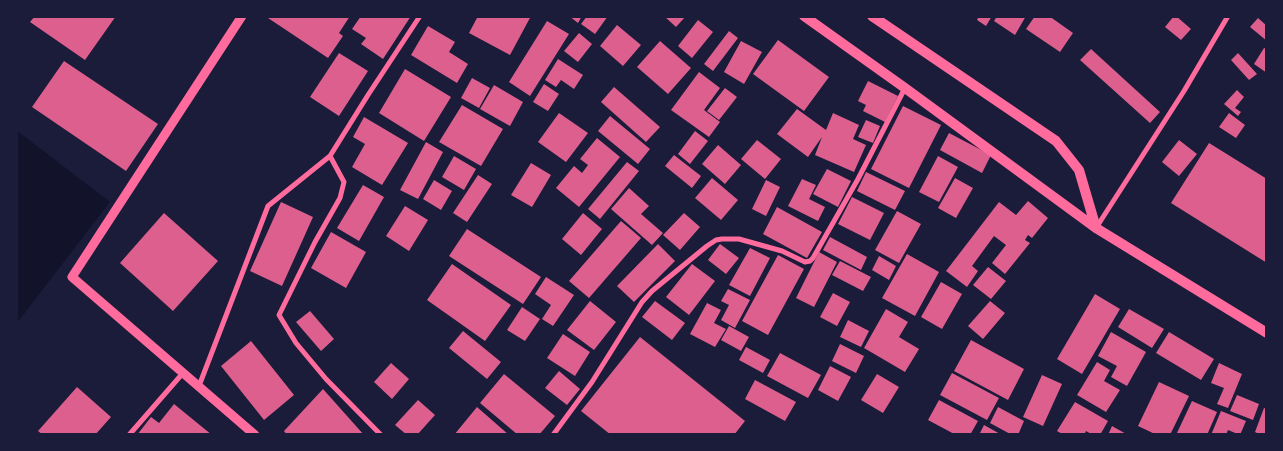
<!DOCTYPE html>
<style>
body{margin:0}
#map{position:relative;width:1283px;height:451px;overflow:hidden;background:#1b1b3a;font-family:"Playfair Display",serif}
canvas{display:block}
.frame{position:absolute;inset:0;border:18px solid #1b1b3a;pointer-events:none}
</style>
<div id="map">
<canvas width="1283" height="451"></canvas>
<div class="frame"></div>
</div>
<script>
const ctx = document.querySelector('canvas').getContext('2d');
ctx.lineJoin = 'round';
function fill(path, color) { ctx.fillStyle = color; ctx.fill(path, 'evenodd'); }
const shape = rows => new Path2D(rows.map(r => 'M' + r).join(''));
function stroke(path, color, width, dash) { ctx.strokeStyle = color; ctx.lineWidth = width; ctx.lineCap = dash ? 'butt' : 'round'; ctx.setLineDash(dash || []); ctx.stroke(path); }
fill(shape([
 [16,130,110,202,16,324]
]), '#12122b');
fill(shape([
 [35,16,116,16,85,60,30,22],
 [265,16,350,16,339,33,343,36,328,58],
 [361,16,411,16,383,59,361,44,366,38,352,29],
 [478,16,531,16,510,55,469,33],
 [569,16,582,16,578,23],
 [587,16,608,16,595,34,581,24],
 [664,16,686,16,676,27],
 [979,16,992,16,986,26,977,20],
 [997,16,1026,16,1015,35,994,21],
 [1035,16,1049,16,1073,33,1060,52,1026,29],
 [1174,16,1176,16,1191,29,1181,40,1165,27],
 [1258,18,1267,26,1267,41,1250,27],
 [698,20,713,32,692,58,678,46],
 [547,21,569,34,530,96,509,82],
 [617,25,641,45,623,66,600,46],
 [428,26,455,42,449,52,468,64,457,83,411,55],
 [729,31,738,38,713,71,704,64],
 [579,33,592,44,578,62,564,51],
 [778,40,829,77,804,111,753,74],
 [660,41,691,68,668,94,637,67],
 [741,41,762,52,744,84,724,72],
 [1264,48,1267,49,1267,73,1254,64],
 [1091,49,1160,112,1150,123,1080,60],
 [339,53,368,71,339,116,310,97],
 [1238,53,1257,74,1249,80,1231,60],
 [558,59,583,75,574,89,561,80,556,87,545,80],
 [64,61,158,124,126,171,32,107],
 [405,69,451,97,424,141,379,113],
 [699,72,720,88,704,110,720,122,709,137,671,110],
 [472,78,490,88,479,108,461,98],
 [868,81,898,96,885,122,863,111,866,105,858,101],
 [544,84,559,94,548,111,533,102],
 [494,85,523,102,510,126,480,109],
 [614,87,660,127,646,142,601,102],
 [725,88,737,97,719,120,707,111],
 [1237,90,1244,97,1235,108,1241,112,1238,116,1224,104],
 [462,105,503,129,481,166,439,142],
 [903,106,941,125,909,188,871,169],
 [797,109,826,130,833,113,859,125,853,139,866,145,854,172,815,155,822,137,808,157,777,134],
 [559,113,588,133,566,162,538,142],
 [1229,113,1245,125,1236,138,1219,127],
 [610,116,650,149,638,164,598,131],
 [364,117,408,143,382,185,352,167,365,144,353,137],
 [866,120,880,126,873,143,858,137],
 [695,131,708,141,690,164,678,154],
 [949,133,991,155,982,173,940,150],
 [597,138,620,157,579,207,556,188,574,166,582,173,588,165,580,159],
 [757,140,781,159,765,179,741,159],
 [1179,140,1197,154,1179,176,1162,162],
 [426,142,443,152,418,199,400,190],
 [1209,143,1267,179,1267,263,1171,203],
 [718,145,741,165,725,184,702,164],
 [674,155,701,176,692,188,665,166],
 [454,156,476,169,464,190,442,177],
 [938,156,958,167,939,202,919,192],
 [627,162,639,171,600,219,588,209],
 [531,163,551,175,532,207,511,195],
 [827,169,851,181,838,207,813,194],
 [866,172,905,191,895,210,857,191],
 [478,175,492,184,467,222,453,213],
 [712,178,738,200,721,220,695,198],
 [955,178,973,188,956,218,938,208],
 [802,179,816,185,809,199,825,207,818,221,788,206],
 [434,180,452,191,441,210,423,199],
 [766,180,780,187,766,216,752,209],
 [363,185,384,197,359,241,337,228],
 [629,188,649,206,641,214,663,233,652,245,611,209],
 [852,197,884,213,870,240,838,224],
 [1028,201,1048,218,1032,238,1028,235,1025,240,1030,243,1005,274,992,263,1006,245,994,236,972,266,978,271,967,287,946,271,999,202,1016,215],
 [281,202,313,217,282,286,250,271],
 [405,206,428,220,409,251,386,236],
 [777,207,822,232,807,258,763,234],
 [897,211,921,224,899,263,875,250],
 [164,213,218,261,173,311,120,263],
 [583,213,602,229,581,255,562,239],
 [684,213,700,227,680,250,663,235],
 [621,221,641,238,589,298,569,281],
 [467,229,541,277,523,304,449,256],
 [331,232,366,252,346,288,311,268],
 [830,237,867,257,861,270,823,250],
 [658,244,675,261,634,302,617,286],
 [720,244,739,258,726,274,708,260],
 [750,248,770,258,750,296,729,285],
 [819,252,837,262,814,307,796,298],
 [907,254,939,272,915,316,882,298],
 [778,255,804,269,768,335,742,321],
 [879,256,896,266,889,280,872,270],
 [840,261,871,277,863,291,832,275],
 [452,264,511,305,485,341,427,300],
 [692,264,715,281,689,315,666,297],
 [988,267,1006,281,991,299,973,285],
 [546,277,574,295,553,326,542,319,551,305,535,294],
 [941,282,962,294,942,329,921,317],
 [728,289,750,300,735,328,721,320,729,305,721,301],
 [833,293,850,302,837,326,820,317],
 [1095,294,1120,309,1082,374,1057,359],
 [590,301,616,322,594,350,567,330],
 [655,301,685,323,672,340,642,317],
 [990,301,1005,313,983,339,968,326],
 [707,303,721,310,714,323,726,329,715,347,690,334],
 [522,307,540,319,525,341,507,330],
 [886,309,908,322,899,337,919,349,905,372,864,348],
 [1129,309,1164,329,1152,348,1118,327],
 [310,311,334,339,321,351,296,322],
 [848,320,869,331,861,347,840,337],
 [729,326,749,337,741,351,721,340],
 [463,331,501,362,487,379,449,348],
 [1111,332,1146,352,1127,386,1111,377,1117,366,1098,356],
 [1169,332,1214,359,1201,380,1156,353],
 [563,334,590,352,575,376,547,358],
 [640,337,745,421,734,435,611,435,581,411],
 [971,340,1024,369,1008,400,954,371],
 [251,341,294,395,264,420,221,366],
 [840,344,864,356,856,373,832,361],
 [746,347,770,360,763,373,739,360],
 [780,353,821,375,808,398,767,376],
 [1097,362,1110,370,1104,381,1120,390,1106,412,1077,395],
 [391,363,409,379,392,399,374,382],
 [1219,363,1242,374,1228,408,1217,404,1224,388,1211,383],
 [830,366,851,377,838,401,818,390],
 [559,371,580,389,567,405,545,388],
 [952,373,999,398,987,420,940,395],
 [504,374,555,416,539,435,518,435,480,403],
 [877,374,899,387,883,413,861,400],
 [1042,375,1062,384,1043,426,1023,417],
 [755,380,796,402,785,421,745,399],
 [1159,382,1189,396,1170,435,1157,435,1138,426],
 [77,387,111,417,95,435,43,435,38,431],
 [323,389,364,435,287,435,284,431],
 [1237,395,1259,404,1253,420,1230,411],
 [418,400,435,415,417,435,407,435,395,425],
 [939,400,978,421,970,435,956,435,928,420],
 [1192,401,1217,412,1207,435,1176,435],
 [1075,402,1108,421,1100,435,1093,435,1086,431,1084,435,1064,435,1057,431],
 [174,404,212,435,137,435,151,417,159,423],
 [477,407,509,435,454,435],
 [998,407,1024,421,1018,435,1012,435,990,423],
 [1264,408,1267,409,1267,435,1261,435,1255,432],
 [1221,411,1246,421,1240,435,1228,430,1226,435,1211,435],
 [984,425,1002,435,979,435],
 [1112,426,1128,435,1108,435]
]), '#dd5f8e');
stroke(shape([
 [330,156,344,182,340,198,315,242,279,315,296,343,326,379,381,435],
 [1096,228,1184,91,1228,16],
 [199,386,268,206,330,156,368,95,420,16],
 [129,435,183,373],
 [553,435,592,382,642,302,652,291,707,246,716,240,722,239,739,239,782,251,805,262,810,261,813,258,858,179,905,88]
]), '#ff6b9d', 5);
stroke(shape([
 [242,16,72,277,255,435]
]), '#ff6b9d', 9);
stroke(shape([
 [804,16,905,88,1096,228,1267,333],
 [872,16,1056,141,1079,170,1096,228]
]), '#ff6b9d', 10);
</script>
